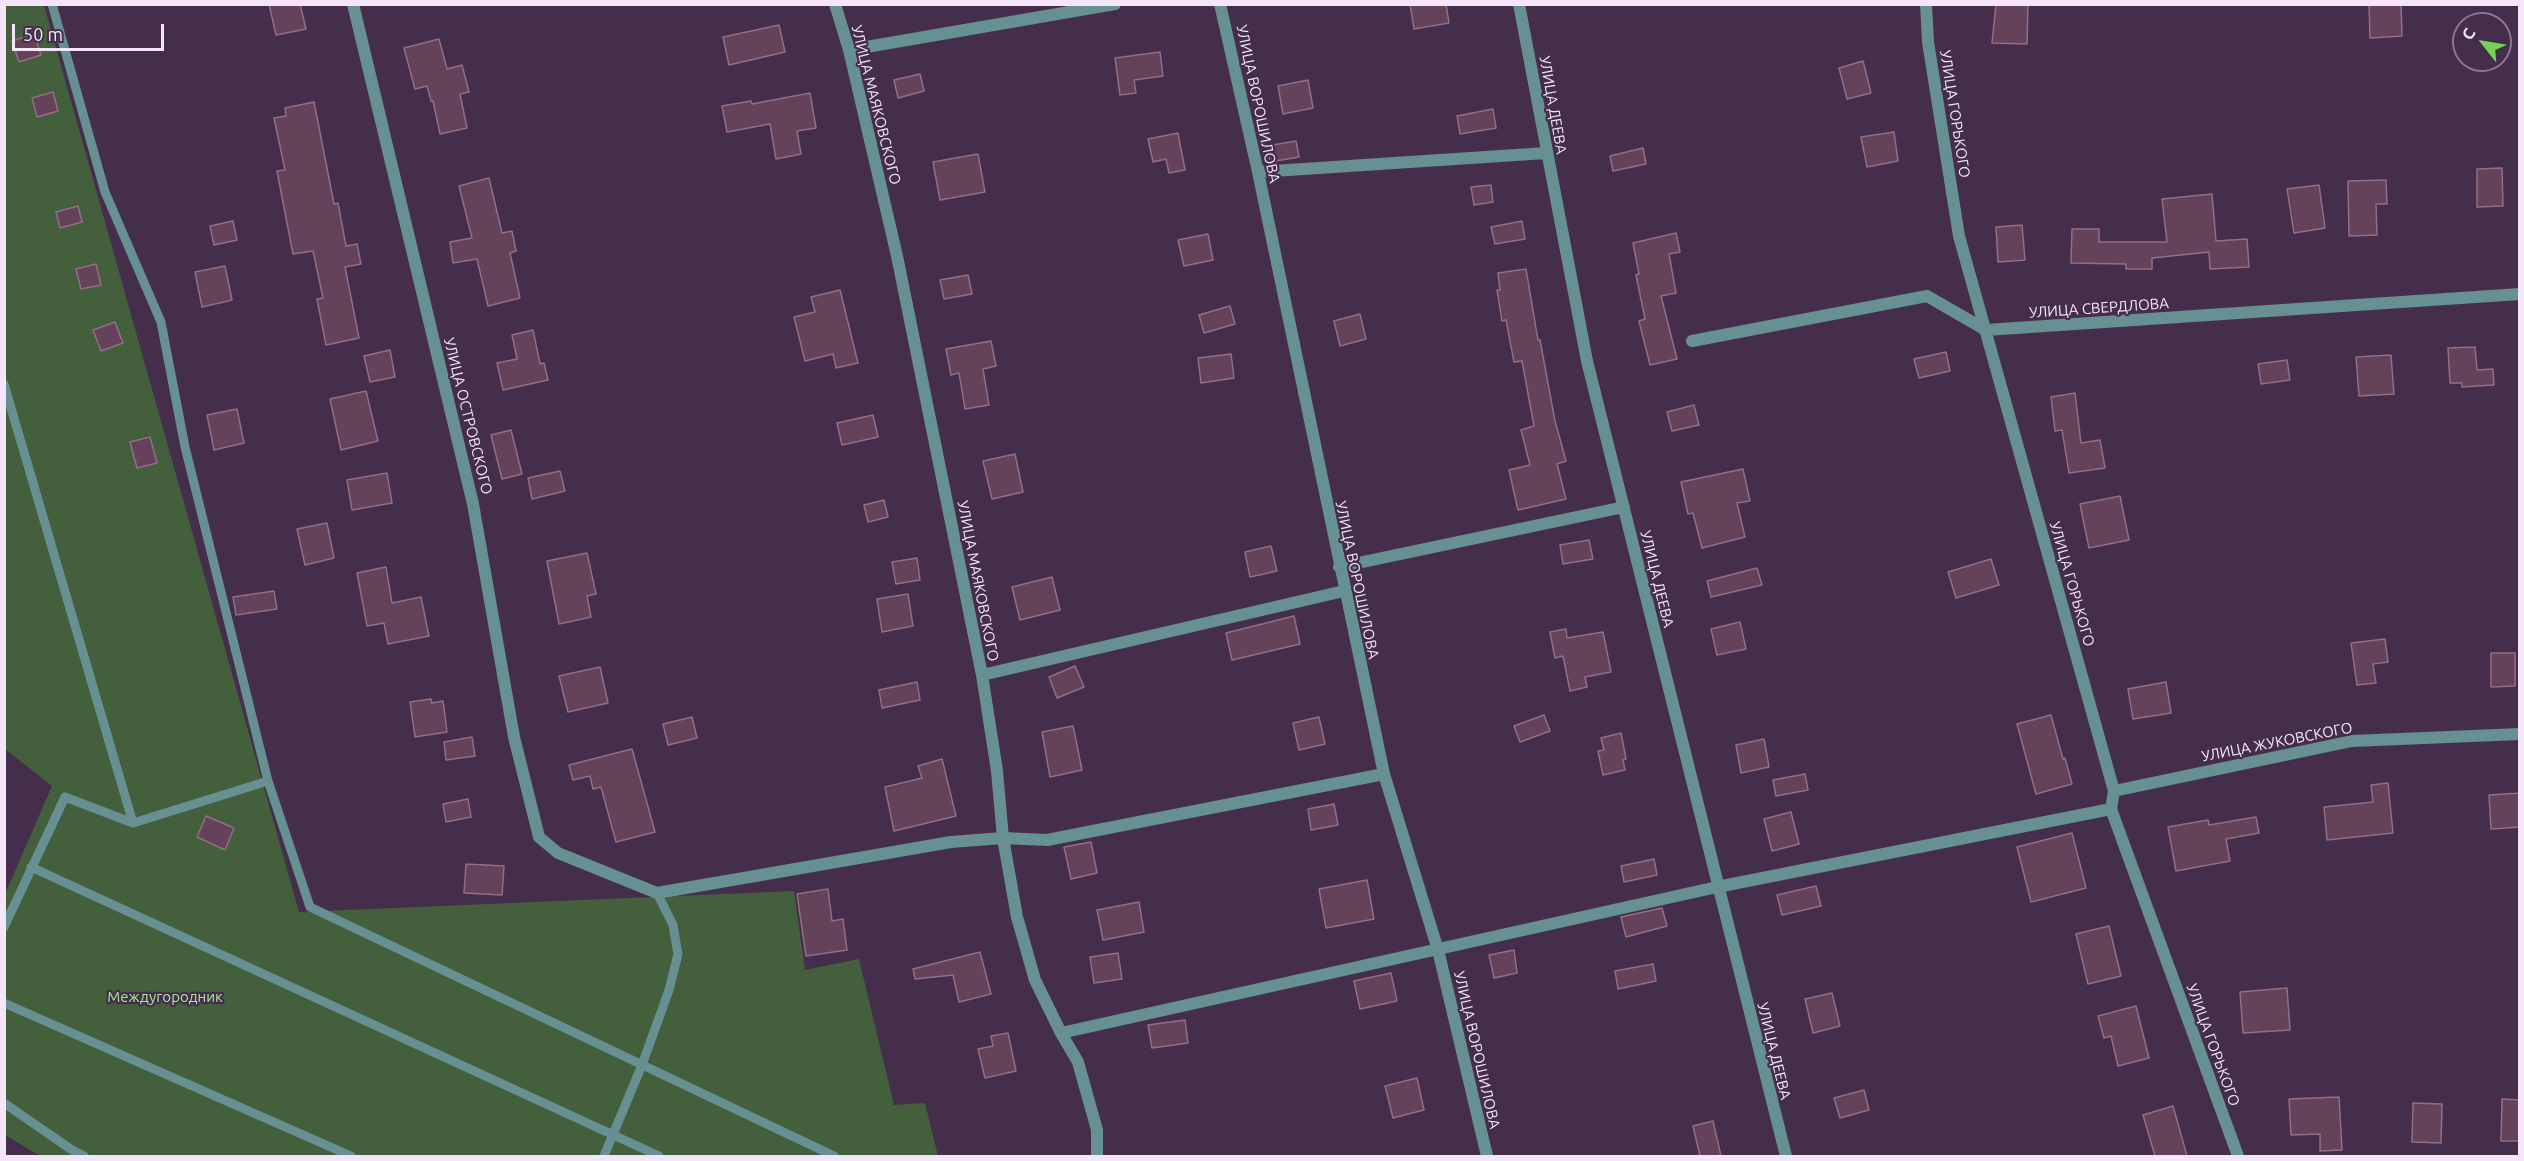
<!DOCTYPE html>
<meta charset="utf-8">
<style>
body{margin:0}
#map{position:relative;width:2524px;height:1161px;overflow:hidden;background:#452e4c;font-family:Ubuntu,sans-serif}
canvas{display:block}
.frame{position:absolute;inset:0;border:6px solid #f4e5f8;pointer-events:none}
.north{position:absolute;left:2452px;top:12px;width:60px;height:60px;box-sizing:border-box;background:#452e4c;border:2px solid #8b7791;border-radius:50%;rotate:301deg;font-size:16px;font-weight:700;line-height:24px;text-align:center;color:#f4e5f8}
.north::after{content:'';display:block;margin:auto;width:21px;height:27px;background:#78d258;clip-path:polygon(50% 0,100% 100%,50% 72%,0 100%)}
.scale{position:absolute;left:12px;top:24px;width:152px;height:27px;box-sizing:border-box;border:3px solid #f4e5f8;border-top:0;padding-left:8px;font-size:18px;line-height:21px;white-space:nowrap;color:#f4e5f8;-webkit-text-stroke:4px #452e4c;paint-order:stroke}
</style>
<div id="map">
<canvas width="2524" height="1161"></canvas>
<div class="frame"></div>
<div class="north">С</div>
<div class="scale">50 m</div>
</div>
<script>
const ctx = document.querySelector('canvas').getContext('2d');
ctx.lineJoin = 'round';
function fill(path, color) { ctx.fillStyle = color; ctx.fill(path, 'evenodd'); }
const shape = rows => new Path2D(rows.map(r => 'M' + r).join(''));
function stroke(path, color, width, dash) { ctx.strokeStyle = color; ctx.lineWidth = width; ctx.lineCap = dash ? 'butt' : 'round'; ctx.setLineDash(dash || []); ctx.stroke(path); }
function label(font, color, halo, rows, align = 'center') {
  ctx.font = font + ' Ubuntu,sans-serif'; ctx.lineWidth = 4.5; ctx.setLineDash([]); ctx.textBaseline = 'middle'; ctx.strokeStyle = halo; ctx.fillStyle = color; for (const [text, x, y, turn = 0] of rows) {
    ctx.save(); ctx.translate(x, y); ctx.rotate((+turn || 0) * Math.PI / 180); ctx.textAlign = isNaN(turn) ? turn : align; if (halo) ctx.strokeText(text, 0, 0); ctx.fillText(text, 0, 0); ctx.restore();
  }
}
fill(shape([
 [4,5,44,5,299,912,794,891,805,970,859,959,894,1105,925,1103,938,1156,40,1156,5,1135,5,894,52,786,5,749]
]), '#435f3b');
const building = shape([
 [269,4,300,4,306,29,276,35,269,4],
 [1410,4,1446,4,1449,23,1414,29,1410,4],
 [1996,4,2028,4,2027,44,1992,43,1996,4],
 [2369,4,2401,4,2402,36,2370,38,2369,4],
 [779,25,785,52,729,65,723,37,779,25],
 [34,34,41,55,19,62,12,41,34,34],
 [439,39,447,69,462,65,469,92,460,94,467,128,440,134,433,101,431,101,427,86,415,89,404,48,439,39],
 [1160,52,1163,76,1134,80,1136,93,1120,95,1115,58,1160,52],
 [1863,61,1871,93,1847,99,1839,68,1863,61],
 [920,74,924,91,898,98,894,80,920,74],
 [1308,80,1313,108,1283,114,1278,86,1308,80],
 [53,92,58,111,37,117,32,98,53,92],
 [810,93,816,128,797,131,801,154,776,159,770,124,727,132,722,106,751,101,752,104,810,93],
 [314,102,334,204,338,203,346,246,357,244,361,264,345,267,359,338,326,345,317,299,323,298,313,251,293,254,277,171,285,170,274,118,286,116,285,108,314,102],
 [1493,109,1496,128,1460,134,1457,116,1493,109],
 [1894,132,1898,161,1867,167,1861,137,1894,132],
 [1178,133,1185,170,1169,173,1166,159,1153,162,1148,139,1178,133],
 [1296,141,1299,157,1270,162,1267,146,1296,141],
 [1643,148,1646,164,1613,171,1610,156,1643,148],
 [978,154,985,192,940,200,933,162,978,154],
 [2502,168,2503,206,2477,207,2477,169,2502,168],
 [489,178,502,233,512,231,516,251,510,253,520,298,488,306,477,259,453,263,450,242,472,238,459,186,489,178],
 [2386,180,2387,204,2376,204,2377,235,2349,236,2348,181,2386,180],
 [1491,185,1493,202,1474,205,1471,187,1491,185],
 [2319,185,2325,228,2294,233,2287,189,2319,185],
 [2212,194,2216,241,2247,239,2249,267,2210,269,2209,252,2152,258,2152,269,2126,269,2126,264,2071,263,2072,229,2099,229,2099,242,2167,242,2162,199,2212,194],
 [78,206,82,222,60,228,56,212,78,206],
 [233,221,237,240,214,245,210,226,233,221],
 [1522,221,1525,239,1495,244,1491,227,1522,221],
 [2022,225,2025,260,1998,262,1996,227,2022,225],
 [1676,233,1680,252,1669,254,1676,293,1661,296,1677,359,1650,365,1639,321,1645,319,1636,275,1639,274,1633,243,1676,233],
 [1208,234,1213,260,1184,266,1178,240,1208,234],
 [96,264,101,285,81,289,76,269,96,264],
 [225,266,232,300,202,307,195,272,225,266],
 [1526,269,1538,340,1540,340,1555,421,1566,461,1557,464,1566,499,1518,510,1509,470,1530,465,1521,430,1534,426,1522,361,1514,362,1506,320,1502,321,1497,290,1500,290,1498,273,1526,269],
 [968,275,972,294,944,299,940,280,968,275],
 [840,290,858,363,836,368,833,354,805,361,794,317,815,312,811,297,840,290],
 [1230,306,1235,324,1204,333,1199,315,1230,306],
 [1360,314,1366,339,1340,346,1334,321,1360,314],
 [115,322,123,343,101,351,93,330,115,322],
 [533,330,540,364,544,363,548,380,503,390,497,363,517,359,512,335,533,330],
 [991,341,996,366,983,369,989,405,965,409,959,373,951,375,946,349,991,341],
 [2475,347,2477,370,2493,369,2494,385,2462,387,2462,383,2450,383,2448,348,2475,347],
 [390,350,395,377,370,382,364,356,390,350],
 [1946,352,1950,371,1919,378,1914,359,1946,352],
 [1231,354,1234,378,1201,383,1198,358,1231,354],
 [2391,355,2394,394,2359,396,2356,357,2391,355],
 [2287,360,2290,380,2261,384,2258,364,2287,360],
 [366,391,378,441,341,450,330,399,366,391],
 [2075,393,2081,443,2100,440,2105,468,2069,473,2062,430,2055,431,2051,397,2075,393],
 [1694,405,1699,425,1672,431,1667,412,1694,405],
 [237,409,244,443,214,450,207,415,237,409],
 [873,415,878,437,842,445,837,423,873,415],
 [511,430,522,474,502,479,491,435,511,430],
 [150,437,157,463,137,468,130,442,150,437],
 [1015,454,1023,492,992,499,983,461,1015,454],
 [1743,469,1750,501,1737,503,1745,537,1702,548,1693,513,1688,514,1681,482,1743,469],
 [560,471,565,491,532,499,528,478,560,471],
 [387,473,392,503,352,510,347,480,387,473],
 [2120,496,2129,540,2089,548,2080,504,2120,496],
 [884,500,888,517,868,522,864,505,884,500],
 [327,523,334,558,305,565,297,529,327,523],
 [1589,540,1593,559,1563,564,1560,545,1589,540],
 [1271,546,1277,571,1250,577,1245,552,1271,546],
 [587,553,596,594,587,596,591,617,559,624,547,561,587,553],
 [917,558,920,580,896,584,892,562,917,558],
 [1991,559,1999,585,1956,598,1948,572,1991,559],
 [386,567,392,603,421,597,429,636,388,644,384,623,367,626,357,573,386,567],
 [1757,568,1762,585,1711,597,1707,581,1757,568],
 [1052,577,1060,610,1020,620,1012,587,1052,577],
 [274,591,277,609,236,615,233,597,274,591],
 [908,594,913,626,882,632,877,599,908,594],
 [1294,616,1300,644,1232,660,1226,633,1294,616],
 [1740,622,1746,649,1717,655,1711,629,1740,622],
 [1566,629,1567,638,1603,632,1611,672,1585,677,1587,687,1570,691,1563,656,1555,658,1550,632,1566,629],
 [2385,639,2388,662,2373,664,2376,683,2357,685,2351,643,2385,639],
 [2491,653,2515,653,2515,686,2491,687,2491,653],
 [1075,666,1084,687,1057,698,1049,677,1075,666],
 [600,667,608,703,568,712,559,676,600,667],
 [917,682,920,700,882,708,879,690,917,682],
 [2166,682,2171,713,2133,719,2128,689,2166,682],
 [431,699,432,703,443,701,447,732,415,737,410,702,431,699],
 [1544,715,1550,731,1520,742,1514,726,1544,715],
 [2051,715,2063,759,2065,758,2072,784,2036,794,2017,724,2051,715],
 [692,717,697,738,668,745,663,724,692,717],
 [1319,717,1325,744,1299,750,1293,723,1319,717],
 [1073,726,1082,770,1050,777,1042,732,1073,726],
 [1621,733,1626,759,1623,760,1625,770,1603,775,1598,751,1604,750,1601,738,1621,733],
 [472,737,475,756,446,760,444,742,472,737],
 [1764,739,1769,767,1741,773,1736,745,1764,739],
 [632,749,655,832,616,842,601,787,593,789,590,776,573,780,569,765,632,749],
 [942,759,956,816,894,831,885,787,922,778,918,766,942,759],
 [1805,774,1808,790,1776,796,1773,780,1805,774],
 [2388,783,2393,833,2327,840,2324,807,2373,802,2371,785,2388,783],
 [2520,793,2520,827,2491,829,2489,795,2520,793],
 [468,799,471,817,446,822,443,804,468,799],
 [1334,804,1338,825,1311,830,1308,809,1334,804],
 [1791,812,1799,844,1772,851,1764,819,1791,812],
 [206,816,234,828,225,850,197,837,206,816],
 [2256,817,2259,833,2226,839,2230,861,2176,871,2168,827,2208,820,2209,825,2256,817],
 [2072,833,2086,888,2031,902,2017,847,2072,833],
 [1091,842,1097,873,1071,879,1064,847,1091,842],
 [1654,859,1657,875,1624,882,1621,866,1654,859],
 [466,864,504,866,502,895,464,893,466,864],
 [1367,880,1374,919,1326,928,1319,889,1367,880],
 [1816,886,1821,906,1782,915,1777,895,1816,886],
 [828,889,832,921,843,919,847,950,806,956,797,894,828,889],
 [1139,902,1144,932,1103,940,1097,910,1139,902],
 [1662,908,1667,926,1626,937,1621,917,1662,908],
 [2109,926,2121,976,2088,984,2076,934,2109,926],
 [1514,950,1517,973,1494,978,1489,955,1514,950],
 [980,952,991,994,959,1002,953,975,915,979,913,969,980,952],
 [1118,953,1122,979,1094,983,1090,957,1118,953],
 [1653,964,1656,981,1618,989,1615,971,1653,964],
 [1391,973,1397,1001,1360,1009,1354,981,1391,973],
 [2287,988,2290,1030,2243,1033,2240,992,2287,988],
 [1832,993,1840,1026,1813,1033,1805,999,1832,993],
 [2136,1006,2149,1058,2118,1066,2111,1036,2104,1038,2098,1016,2136,1006],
 [1185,1020,1188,1043,1152,1048,1148,1025,1185,1020],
 [1008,1033,1016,1071,985,1078,978,1049,993,1046,991,1036,1008,1033],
 [1417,1078,1424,1110,1393,1118,1385,1086,1417,1078],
 [1864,1090,1869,1110,1840,1118,1834,1098,1864,1090],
 [2339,1097,2342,1150,2320,1151,2320,1134,2291,1135,2289,1099,2339,1097],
 [2502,1099,2520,1100,2520,1141,2501,1141,2502,1099],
 [2413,1103,2442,1104,2441,1143,2412,1142,2413,1103],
 [2173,1106,2187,1156,2155,1156,2143,1115,2173,1106],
 [1713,1121,1721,1156,1700,1156,1693,1126,1713,1121]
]);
fill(building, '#64425a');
stroke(building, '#936e87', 1.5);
stroke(shape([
 [52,4,105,192,161,322,185,447,268,781,310,907,834,1156],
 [4,384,133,823],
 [31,867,659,1156],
 [4,927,65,797,133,823,268,781],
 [4,1003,351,1156],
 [4,1103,72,1150,84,1156],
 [604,1156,642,1065,669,990,678,954,673,925,657,893]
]), '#669091', 9);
stroke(shape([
 [353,4,473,504,514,737,539,837,558,853,657,893,951,842,1003,838,1047,840,1384,774],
 [835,4,849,50,897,256,982,675,997,771,1003,838,1017,917,1035,980,1061,1033,1078,1062,1097,1130,1097,1156],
 [1220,4,1258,172,1384,774,1438,950,1487,1156],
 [1519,4,1587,361,1786,1156],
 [1926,4,1928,42,1959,236,2114,791,2111,809,2238,1156],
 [849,50,1115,4],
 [1258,172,1546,153],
 [1692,341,1927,296,1986,330,2520,294],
 [1339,567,1624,507],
 [982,675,1344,591],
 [2114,791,2352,741,2520,734],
 [1061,1033,1717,887,2111,809]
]), '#669091', 12);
label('15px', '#f4e5f8', '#452e4c', [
 ["УЛИЦА ВОРОШИЛОВА",1258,104,78],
 ["УЛИЦА МАЯКОВСКОГО",876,105,76],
 ["УЛИЦА ДЕЕВА",1553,105,80],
 ["УЛИЦА ГОРЬКОГО",1955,114,81],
 ["УЛИЦА СВЕРДЛОВА",2099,308,-4],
 ["УЛИЦА ОСТРОВСКОГО",468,416,76],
 ["УЛИЦА ДЕЕВА",1657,579,76],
 ["УЛИЦА ВОРОШИЛОВА",1357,580,78],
 ["УЛИЦА МАЯКОВСКОГО",978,581,79],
 ["УЛИЦА ГОРЬКОГО",2072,584,74],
 ["УЛИЦА ЖУКОВСКОГО",2277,742,-11],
 ["УЛИЦА ГОРЬКОГО",2213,1045,70],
 ["УЛИЦА ВОРОШИЛОВА",1477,1050,77],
 ["УЛИЦА ДЕЕВА",1774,1051,76]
]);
label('15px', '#a7e893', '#452e4c', [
 ["Междугородник",165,997]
]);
</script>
